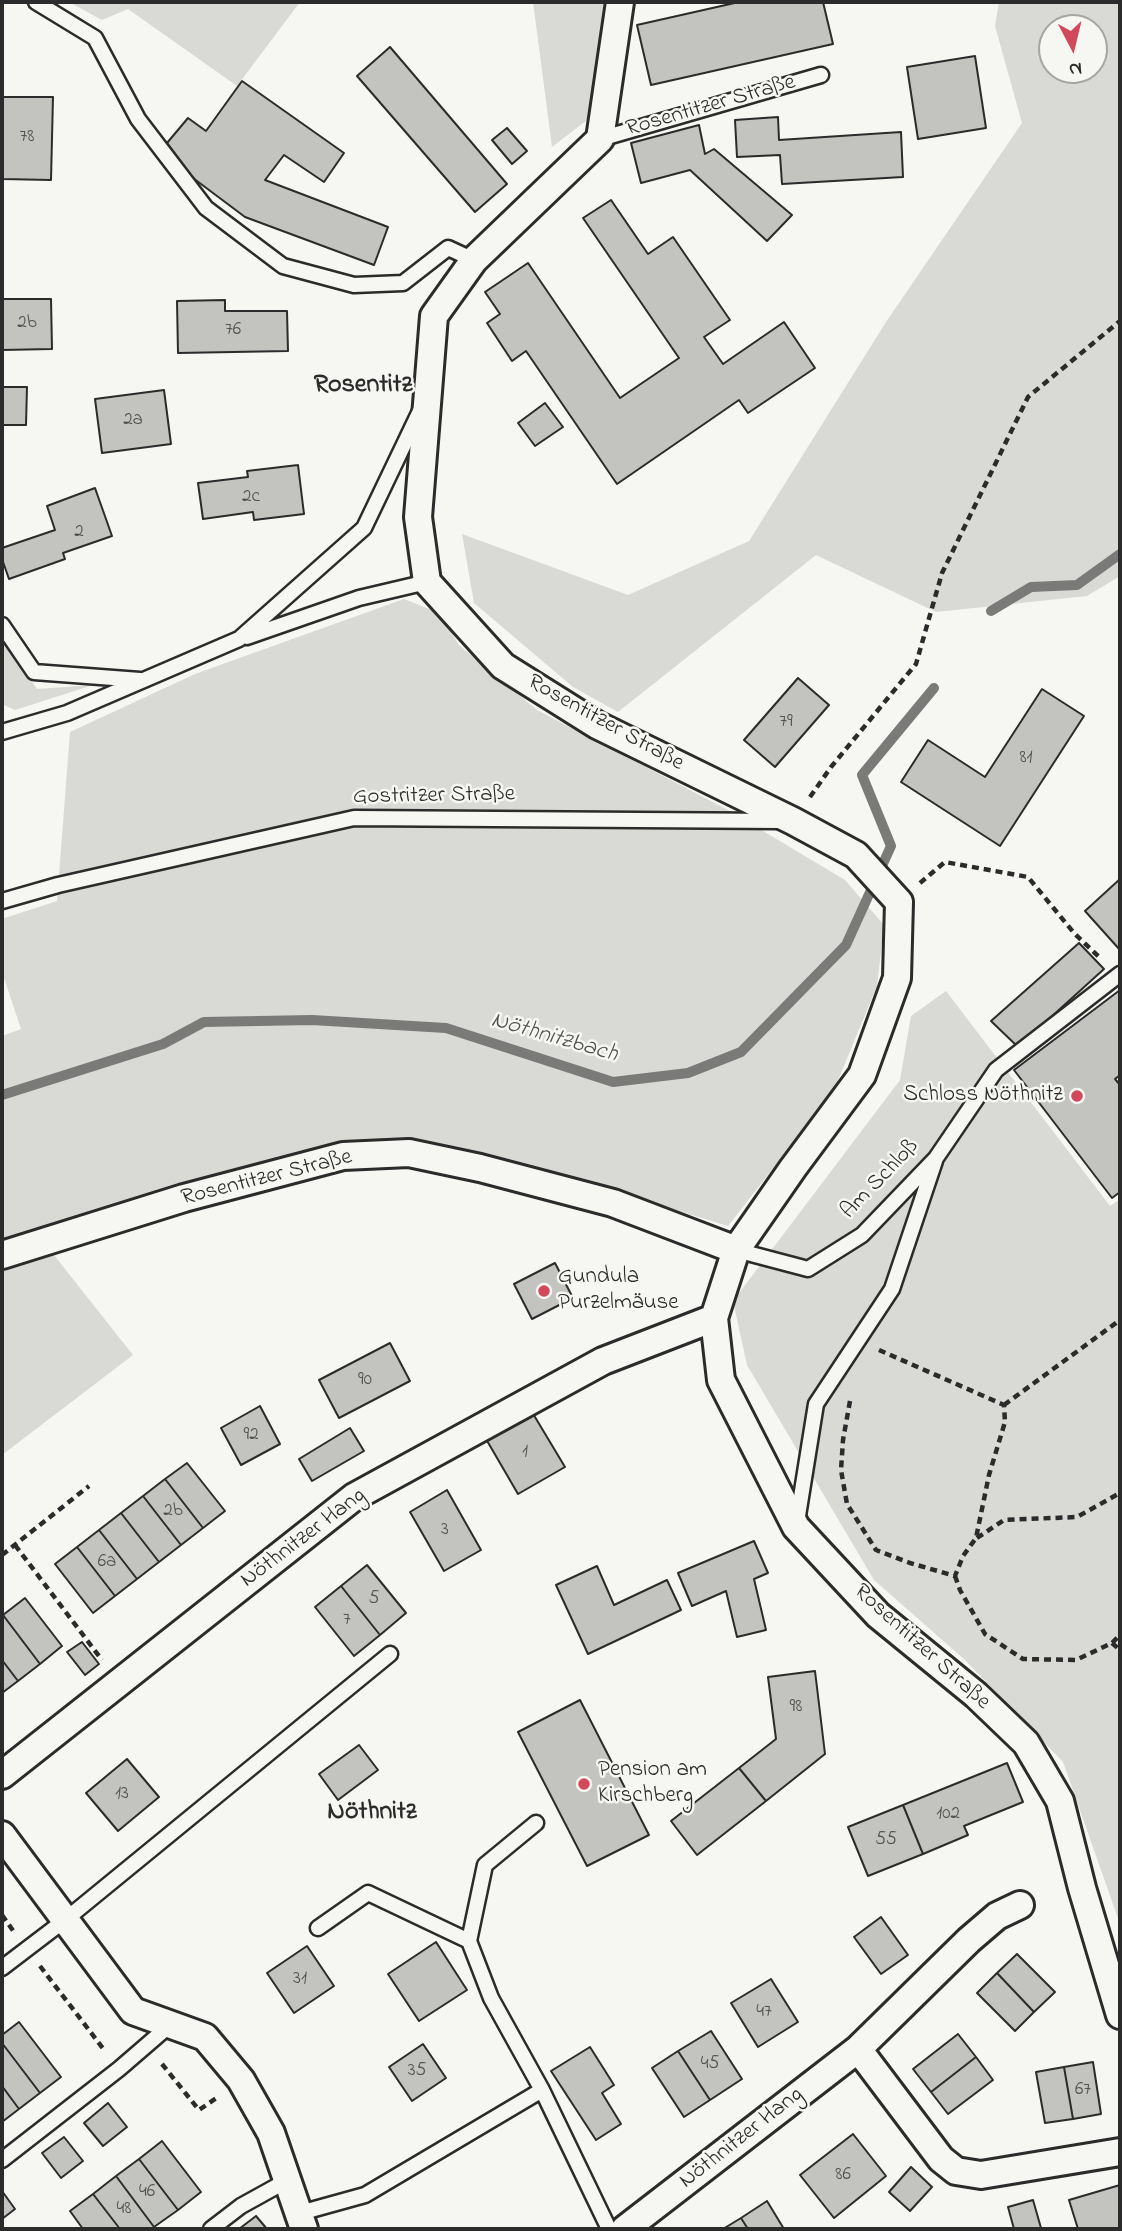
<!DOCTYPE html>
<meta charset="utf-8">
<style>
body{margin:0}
#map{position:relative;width:1122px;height:2231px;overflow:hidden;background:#f6f6f2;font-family:"Indie Flower",sans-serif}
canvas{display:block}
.frame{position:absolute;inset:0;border:4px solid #2b2b2b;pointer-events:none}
.north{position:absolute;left:1038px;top:14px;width:70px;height:70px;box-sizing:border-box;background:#f6f6f2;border:2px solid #a5a5a2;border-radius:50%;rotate:173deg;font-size:19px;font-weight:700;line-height:28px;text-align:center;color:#2b2b2b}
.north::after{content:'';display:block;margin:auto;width:24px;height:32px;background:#d1495b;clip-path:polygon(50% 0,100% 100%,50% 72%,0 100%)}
</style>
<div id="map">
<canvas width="1122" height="2231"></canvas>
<div class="frame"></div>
<div class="north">N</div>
</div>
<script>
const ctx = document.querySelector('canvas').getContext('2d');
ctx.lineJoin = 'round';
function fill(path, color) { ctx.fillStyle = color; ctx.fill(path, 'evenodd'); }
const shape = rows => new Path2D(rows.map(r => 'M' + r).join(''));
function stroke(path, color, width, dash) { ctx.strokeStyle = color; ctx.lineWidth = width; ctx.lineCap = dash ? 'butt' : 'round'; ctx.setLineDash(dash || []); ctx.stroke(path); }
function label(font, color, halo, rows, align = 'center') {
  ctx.font = font + ' "Indie Flower",sans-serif'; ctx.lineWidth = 5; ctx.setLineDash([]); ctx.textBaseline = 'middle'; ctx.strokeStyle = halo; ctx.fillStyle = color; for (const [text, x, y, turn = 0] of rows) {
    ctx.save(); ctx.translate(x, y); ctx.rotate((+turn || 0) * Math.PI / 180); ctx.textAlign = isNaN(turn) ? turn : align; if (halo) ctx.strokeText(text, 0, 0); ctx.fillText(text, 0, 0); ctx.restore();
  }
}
fill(shape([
 [69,2,300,2,237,86,128,9,102,20],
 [533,2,605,2,591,117,552,147],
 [999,2,1120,2,1120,576,1087,596,936,612,816,555,618,712,573,687,474,603,462,534,628,595,749,541,886,322,1022,123,995,26],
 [1094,28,1094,70,1052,70,1052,28],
 [404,599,439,613,459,645,537,710,728,810,845,880,884,925,877,986,834,1090,728,1226,574,1179,405,1141,2,1245,2,1036,21,1029,2,972,2,919,57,901,70,732,195,674],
 [2,638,37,689,93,685,15,710,2,704],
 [946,991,1110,1206,1120,1199,1120,1924,1063,1762,965,1660,874,1580,747,1365,733,1301,900,1080,911,1016],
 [50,1250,133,1355,2,1455,2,1268]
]), '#d9d9d5');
stroke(shape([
 [991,611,1031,587,1077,585,1120,554],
 [2,1095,163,1044,204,1022,312,1020,446,1028,613,1082,688,1073,741,1052,846,945,891,846,862,775,934,688]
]), '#7a7a78', 10);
const building = shape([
 [739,2,823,2,833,44,651,85,637,25,739,2],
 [390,47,507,184,475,212,357,76,390,47],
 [975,56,986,128,918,139,907,67,975,56],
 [242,81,344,153,324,182,284,155,265,180,388,227,374,265,245,217,181,169,183,165,167,143,188,118,206,131,242,81],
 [2,97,53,97,51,180,2,179,2,97],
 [778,117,779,140,901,132,903,177,782,184,780,155,737,157,735,120,778,117],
 [699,125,705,154,714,149,792,215,767,241,690,170,641,183,631,143,699,125],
 [507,128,527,151,512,164,492,140,507,128],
 [611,200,648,254,673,237,730,320,704,337,723,364,784,322,815,368,748,413,739,400,617,484,526,351,512,361,487,323,500,314,485,292,528,263,620,398,679,358,583,218,611,200],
 [2,299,51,299,52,349,2,350,2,299],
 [225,300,225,311,287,311,288,351,178,353,177,301,225,300],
 [2,387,27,387,26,425,2,425,2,387],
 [164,390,171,444,102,453,95,399,164,390],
 [545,403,563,427,535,446,518,423,545,403],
 [298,465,304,514,254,520,253,512,203,519,198,483,248,477,247,471,298,465],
 [95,488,112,536,63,553,65,559,9,579,2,559,2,548,55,530,47,506,95,488],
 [798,678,829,705,775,767,744,740,798,678],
 [1042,689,1084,716,1000,846,901,782,928,740,985,777,1042,689],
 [1120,879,1120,950,1085,911,1120,879],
 [1079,943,1104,969,1018,1047,991,1021,1079,943],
 [1120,990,1120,1075,1115,1079,1120,1085,1120,1192,1112,1198,1014,1070,1120,990],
 [555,1263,573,1298,532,1319,514,1284,555,1263],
 [390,1343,410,1381,339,1418,319,1380,390,1343],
 [260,1406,280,1444,241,1465,221,1428,260,1406],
 [532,1412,565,1467,518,1494,486,1439,532,1412],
 [350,1428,364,1451,312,1481,299,1459,350,1428],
 [187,1463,225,1511,203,1528,165,1479,187,1463],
 [165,1479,203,1528,181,1545,143,1496,165,1479],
 [447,1490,481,1550,444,1571,410,1512,447,1490],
 [143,1496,181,1545,159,1562,121,1513,143,1496],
 [121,1513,159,1562,137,1579,99,1530,121,1513],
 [99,1530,137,1579,115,1596,77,1547,99,1530],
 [754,1541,768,1573,754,1579,766,1630,737,1637,726,1591,692,1606,678,1573,754,1541],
 [77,1547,115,1596,93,1613,55,1564,77,1547],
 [367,1565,406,1613,380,1635,341,1586,367,1565],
 [597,1566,614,1605,667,1580,681,1610,588,1654,556,1585,597,1566],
 [341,1586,380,1635,354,1656,315,1607,341,1586],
 [25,1598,62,1646,40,1664,3,1615,25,1598],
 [3,1615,40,1664,18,1681,2,1660,3,1615],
 [82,1642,99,1664,85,1675,67,1652,82,1642],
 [2,1660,18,1681,2,1693,2,1660],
 [815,1671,825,1754,766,1801,739,1768,776,1739,768,1677,815,1671],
 [580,1700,649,1835,587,1866,518,1732,580,1700],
 [359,1745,378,1770,338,1800,319,1774,359,1745],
 [127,1759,159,1797,118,1831,86,1793,127,1759],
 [1007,1763,1023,1802,964,1826,968,1835,923,1854,903,1805,1007,1763],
 [739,1768,766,1801,697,1855,671,1821,739,1768],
 [903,1805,923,1854,868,1876,848,1827,903,1805],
 [881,1917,908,1955,881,1974,854,1937,881,1917],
 [436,1942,467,1990,419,2021,388,1974,436,1942],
 [307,1946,334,1986,294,2013,267,1973,307,1946],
 [1017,1954,1055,1992,1034,2012,997,1973,1017,1954],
 [997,1973,1034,2012,1015,2031,977,1993,997,1973],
 [771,1979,798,2022,758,2047,731,2003,771,1979],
 [19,2022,61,2077,40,2093,2,2043,2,2035,19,2022],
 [711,2031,742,2079,710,2100,678,2051,711,2031],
 [958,2034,976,2057,931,2092,913,2069,958,2034],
 [2,2043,40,2093,19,2109,2,2086,2,2043],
 [423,2044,446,2078,412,2101,389,2067,423,2044],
 [590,2047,614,2085,602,2093,621,2124,596,2140,551,2071,590,2047],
 [678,2051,710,2100,684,2117,652,2068,678,2051],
 [976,2057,993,2080,948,2114,931,2092,976,2057],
 [1093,2062,1101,2114,1073,2119,1064,2067,1093,2062],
 [1064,2067,1073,2119,1045,2123,1036,2072,1064,2067],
 [2,2086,19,2109,2,2122,2,2086],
 [108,2103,127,2127,103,2146,84,2123,108,2103],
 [853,2134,886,2176,834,2218,800,2175,853,2134],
 [64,2137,83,2161,61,2178,42,2153,64,2137],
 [162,2141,201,2192,178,2210,139,2159,162,2141],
 [139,2159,178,2210,154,2227,116,2176,139,2159],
 [911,2167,932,2187,910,2211,889,2192,911,2167],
 [116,2176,154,2227,151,2229,120,2229,93,2194,116,2176],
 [1120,2185,1120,2229,1078,2229,1069,2200,1120,2185],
 [2,2191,15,2209,2,2219,2,2191],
 [93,2194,120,2229,83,2229,70,2211,93,2194],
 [1033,2200,1041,2228,1014,2229,1008,2207,1033,2200],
 [767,2201,784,2229,748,2229,741,2218,767,2201],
 [256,2216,267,2229,239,2229,256,2216],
 [741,2218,748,2229,723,2229,741,2218]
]);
fill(building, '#c3c3c0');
stroke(building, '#2b2b2b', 2);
const service = shape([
 [36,2,95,38,138,119,206,208,283,266,354,285,403,283,448,248,474,260],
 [600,139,821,75],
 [2,625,34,672,140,680],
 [247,637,359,598,427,582],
 [2,732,67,713,239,639,364,528,420,411],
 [2,901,58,885,354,818,781,821],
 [736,1250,808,1269,862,1235,936,1158,996,1070,1120,974],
 [797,1522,816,1404,892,1289,935,1161],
 [536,1823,485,1865,469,1941,491,1998,542,2090,609,2229],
 [318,1928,368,1893,469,1941],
 [2,1968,65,1920,390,1654],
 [2,2160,119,2069,170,2025],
 [300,2213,365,2195,542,2090],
 [211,2229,241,2206,288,2180]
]);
const minor = shape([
 [620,2,600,139,474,260,434,316,418,517,427,582,503,666,597,725,793,821,856,855,899,902,897,978,862,1075,793,1168,736,1250,714,1318,721,1380,796,1527,878,1615,976,1695,1026,1743,1060,1801,1082,1888,1120,2015],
 [2,1255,184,1198,343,1156,409,1153,480,1168,613,1203,736,1250],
 [2,1775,354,1497,603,1361,714,1318],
 [2,1835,133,2011,205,2037,241,2080,271,2133,304,2229],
 [858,2049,969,1940,997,1916,1020,1905],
 [625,2229,858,2049,941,2159,956,2171,981,2175,1120,2152]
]);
stroke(service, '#2b2b2b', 19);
stroke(minor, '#2b2b2b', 32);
stroke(shape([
 [810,797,831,767,916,664,942,573,1028,397,1120,321],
 [920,883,945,862,1028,877,1074,933,1100,958],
 [850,1401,843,1440,841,1470,847,1504,876,1550,910,1563,955,1576,963,1556,976,1538,989,1475,1005,1422,1004,1405,879,1350],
 [1004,1405,1120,1320],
 [977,1538,1004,1520,1077,1517,1120,1493],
 [15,1545,102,1660],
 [2,1555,89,1486],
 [955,1576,960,1590,985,1634,1023,1659,1076,1660,1112,1643,1120,1635],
 [1112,1643,1120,1650],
 [2,1915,14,1932],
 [40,1966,105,2051],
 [162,2064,199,2110,218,2097]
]), '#2b2b2b', 4.5, [7, 5]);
stroke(service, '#f6f6f2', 14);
stroke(minor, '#f6f6f2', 26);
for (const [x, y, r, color] of [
 [1077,1096,7,"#d1495b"],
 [544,1291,7,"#d1495b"],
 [584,1784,7,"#d1495b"]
]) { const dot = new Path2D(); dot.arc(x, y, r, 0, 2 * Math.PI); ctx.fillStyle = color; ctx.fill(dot); stroke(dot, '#f6f6f2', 2.5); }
label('19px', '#515150', null, [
 ["78",27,138],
 ["2b",27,324],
 ["76",233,331],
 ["2a",133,421],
 ["2c",251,498],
 ["2",79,533],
 ["79",786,723],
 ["81",1026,759],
 ["90",365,1381],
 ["92",251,1436],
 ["1",525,1453],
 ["2b",173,1512],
 ["3",445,1531],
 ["6a",107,1563],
 ["5",374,1600],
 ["7",347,1621],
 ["98",796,1708],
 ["13",122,1795],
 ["102",948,1815],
 ["55",886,1841],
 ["31",300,1980],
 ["47",764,2013],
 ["45",710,2065],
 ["35",417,2072],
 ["67",1083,2091],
 ["86",843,2176],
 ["46",147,2193],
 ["48",124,2210]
]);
label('23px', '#2b2b2b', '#f6f6f2', [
 ["Rosentitzer Straße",711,107,-16],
 ["Rosentitzer Straße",605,724,29],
 ["Gostritzer Straße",434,797,-1],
 ["Rosentitzer Straße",267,1179,-14],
 ["Am Schloß",881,1180,-46],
 ["Nöthnitzer Hang",304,1539,-37],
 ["Rosentitzer Straße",921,1648,42],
 ["Nöthnitzer Hang",742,2139,-38]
]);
label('23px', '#2b2b2b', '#f6f6f2', [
 ["Schloss Nöthnitz",1063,1096,"right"],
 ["Gundula",558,1278],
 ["Purzelmäuse",558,1304],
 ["Pension am",598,1771],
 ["Kirschberg",598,1797]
], 'left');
label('italic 24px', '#525251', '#f6f6f2', [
 ["Nöthnitzbach",554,1039,16]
]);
label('bold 26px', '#2b2b2b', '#f6f6f2', [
 ["Rosentitz",363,387],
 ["Nöthnitz",372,1814]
]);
</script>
